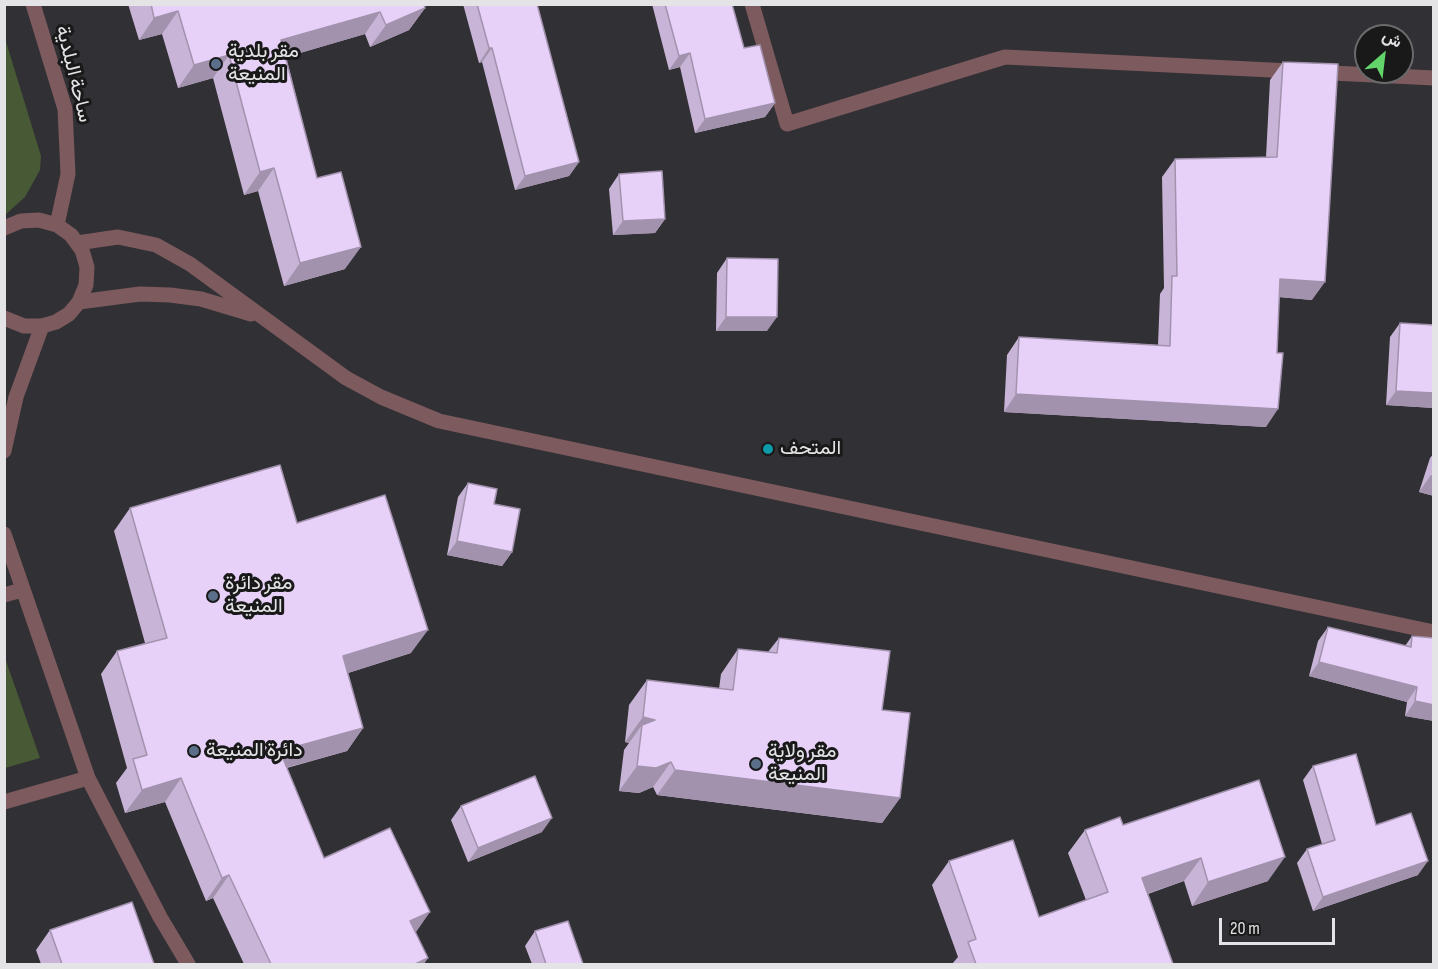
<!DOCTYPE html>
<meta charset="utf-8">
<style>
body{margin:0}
#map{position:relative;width:1438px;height:969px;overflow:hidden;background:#313034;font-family:"Sofia Sans Condensed",Vazirmatn,sans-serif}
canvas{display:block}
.frame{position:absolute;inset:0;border:6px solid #e4e3e6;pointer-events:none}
.north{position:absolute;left:1354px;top:24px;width:60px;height:60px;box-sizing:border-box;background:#19191a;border:2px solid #6a6a6c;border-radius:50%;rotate:28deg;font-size:16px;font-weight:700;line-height:24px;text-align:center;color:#e4e3e6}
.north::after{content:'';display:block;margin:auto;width:21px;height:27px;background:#62d469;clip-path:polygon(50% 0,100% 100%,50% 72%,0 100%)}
.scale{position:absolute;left:1219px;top:918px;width:116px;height:27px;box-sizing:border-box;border:3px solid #e4e3e6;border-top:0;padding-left:8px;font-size:18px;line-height:21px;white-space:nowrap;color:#e4e3e6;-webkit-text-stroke:4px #19191a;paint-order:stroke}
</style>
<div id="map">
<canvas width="1438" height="969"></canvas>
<div class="frame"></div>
<div class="north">ش</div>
<div class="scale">20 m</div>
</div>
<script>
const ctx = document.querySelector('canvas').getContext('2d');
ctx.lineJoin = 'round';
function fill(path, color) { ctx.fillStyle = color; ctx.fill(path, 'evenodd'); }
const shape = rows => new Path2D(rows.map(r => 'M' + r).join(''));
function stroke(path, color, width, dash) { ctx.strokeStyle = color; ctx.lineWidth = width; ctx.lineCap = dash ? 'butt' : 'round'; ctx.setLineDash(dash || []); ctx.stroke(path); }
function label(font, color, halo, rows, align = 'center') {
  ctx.font = font + ' "Sofia Sans Condensed",Vazirmatn,sans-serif'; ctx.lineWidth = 6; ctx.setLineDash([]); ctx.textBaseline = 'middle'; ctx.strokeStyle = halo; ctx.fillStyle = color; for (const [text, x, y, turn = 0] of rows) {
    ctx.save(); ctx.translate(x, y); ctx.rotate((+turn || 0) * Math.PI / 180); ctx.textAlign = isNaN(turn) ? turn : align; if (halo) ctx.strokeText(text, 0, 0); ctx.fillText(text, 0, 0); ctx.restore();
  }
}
fill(shape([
 [4,35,41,156,40,170,25,197,5,215],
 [5,658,40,758,5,768,4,768]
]), '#475935');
stroke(shape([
 [752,4,787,124,1005,57,1434,78],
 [4,451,16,397,42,326],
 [4,534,88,778,160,917,188,964],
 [4,595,22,590],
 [4,802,88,778]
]), '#7c5a5e', 15);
stroke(shape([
 [33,4,65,109,68,174,57,225],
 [4,228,21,221,39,220,57,225,71,235,82,250,87,267,86,285,79,302,69,314,56,322,42,326,24,326,4,318],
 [77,243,118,237,156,245,190,264,346,378,381,397,439,421,1434,632],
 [79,302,140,294,170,295,201,299,251,314]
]), '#7c5a5e', 15);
fill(shape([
 [128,4,424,4,425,8,409,30,370,47,365,34,286,57,317,178,345,269,284,286,258,191,244,195,213,78,178,88,162,34,139,40],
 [463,4,537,4,579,162,569,176,515,190,482,62,479,63],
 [652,4,732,4,744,48,775,103,765,117,695,133,680,67,669,70],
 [1283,62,1312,300,1279,297,1266,427,1004,412,1007,355,1019,337,1158,345,1160,294,1164,288,1162,177,1175,159,1266,157,1270,80],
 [619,174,665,219,655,233,613,235,609,189],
 [727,258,767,331,716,331,717,273],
 [1400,323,1434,408,1386,405,1390,337],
 [1434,453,1434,496,1419,492,1430,458],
 [468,483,494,504,512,552,502,566,447,555,458,497],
 [130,508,297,523,411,653,348,673,363,728,347,751,287,768,324,858,416,933,424,964,244,964,213,898,206,901,165,802,125,813,116,783,127,768,101,674,117,651,145,643,114,531],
 [1328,627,1405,646,1412,636,1434,721,1405,716,1407,702,1309,676,1318,641],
 [779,638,882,710,900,798,882,823,657,795,653,787,639,793,619,791,624,750,629,743,625,742,629,705,647,680,719,689,721,674,738,649,768,652],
 [1313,766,1376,825,1418,875,1313,911,1297,863,1307,849,1322,844,1303,780],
 [461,806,542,832,468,862,451,820],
 [1123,825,1268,881,1192,906,1184,881,1148,894,1173,964,952,964,958,957,932,885,949,861,1039,917,1086,900,1068,853,1085,830],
 [50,930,154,964,41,964,36,950],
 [535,931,583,964,532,964,525,946]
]), '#c8b4d6');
fill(shape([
 [425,8,409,30,370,47,386,25],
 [178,11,162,34,139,40,154,18],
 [380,12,365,34,266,63,281,40],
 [489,48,492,48,482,62,479,63],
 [690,53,680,67,669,70,679,56],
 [229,55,213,78,178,88,194,65],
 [775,103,765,117,695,133,705,119],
 [579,162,569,176,515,190,525,176],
 [274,168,258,191,244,195,260,172],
 [665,219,655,233,613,235,623,221],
 [361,247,345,269,284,286,300,263],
 [1280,279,1325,282,1312,300,1267,296],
 [726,317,777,317,767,331,716,331],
 [1396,391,1434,393,1434,408,1386,405],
 [1016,394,1278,409,1266,427,1004,412],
 [1431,475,1434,476,1434,496,1419,492],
 [457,541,512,552,502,566,447,555],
 [428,630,411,653,326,680,343,656],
 [1319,662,1417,687,1407,702,1309,676],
 [1415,701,1434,705,1434,721,1405,716],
 [643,717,655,720,642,725,629,743,625,742],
 [363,728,347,751,263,774,280,751],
 [671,762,653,787,639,793,619,791,637,766],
 [675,770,900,798,882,823,657,795],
 [181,778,165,802,125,813,142,790],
 [552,818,542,832,468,862,478,848],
 [1285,857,1268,881,1192,906,1208,882],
 [1201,858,1184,881,1125,901,1142,878],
 [1428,861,1418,875,1313,911,1323,897],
 [229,875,213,898,206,901,222,878],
 [430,912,414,935,410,921],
 [428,958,424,964,415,964]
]), '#a292ae');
const building = shape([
 [151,4,424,4,425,8,386,25,380,12,281,40,317,178,341,172,361,247,300,263,274,168,260,172,229,55,194,65,178,11,154,18,151,4],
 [477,4,537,4,579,162,525,176,492,48,489,48,477,4],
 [665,4,732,4,744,48,760,45,775,103,705,119,690,53,679,56,665,4],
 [1283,62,1338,64,1325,282,1280,279,1277,353,1283,353,1278,409,1016,394,1019,337,1170,346,1172,276,1177,276,1175,159,1277,157,1283,62],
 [662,171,665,219,623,221,619,174,662,171],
 [727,258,778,259,777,317,726,317,727,258],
 [1400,323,1434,325,1434,393,1396,391,1400,323],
 [280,465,297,523,385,495,428,630,343,656,363,728,280,751,324,858,390,828,430,912,410,921,428,958,415,964,271,964,229,875,222,878,181,778,142,790,133,759,147,755,117,651,167,638,130,508,280,465],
 [468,483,497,489,494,504,520,509,512,552,457,541,468,483],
 [1328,627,1411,647,1412,636,1434,638,1434,705,1415,701,1417,687,1319,662,1328,627],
 [779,638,890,651,882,710,910,713,900,798,675,770,671,762,656,768,637,766,642,725,655,720,643,717,647,680,733,690,738,649,777,653,779,638],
 [1356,754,1376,825,1411,813,1428,861,1323,897,1307,849,1335,840,1313,766,1356,754],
 [535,776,552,818,478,848,461,806,535,776],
 [1259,780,1285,857,1208,882,1201,858,1142,878,1173,964,976,964,968,942,976,939,949,861,1013,840,1039,917,1108,892,1085,830,1120,817,1123,825,1259,780],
 [132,902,154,964,62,964,50,930,132,902],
 [568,921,583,964,546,964,535,931,568,921]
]);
fill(building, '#e8d1f9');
stroke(building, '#a292ae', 1.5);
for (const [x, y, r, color] of [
 [216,64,6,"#5c6f8a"],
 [768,449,6,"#0f9aa8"],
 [213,596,6,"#5c6f8a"],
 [194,751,6,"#5c6f8a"],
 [756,764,6,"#5c6f8a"]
]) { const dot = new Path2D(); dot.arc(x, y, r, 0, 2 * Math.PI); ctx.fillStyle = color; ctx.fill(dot); stroke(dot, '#19191a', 2); }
label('20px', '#e4e3e6', '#19191a', [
 ["مقر بلدية",228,52],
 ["المنيعة",228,75],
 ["المتحف",780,449],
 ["مقر دائرة",225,584],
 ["المنيعة",225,607],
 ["دائرة المنيعة",206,751],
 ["مقر ولاية",768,752],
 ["المنيعة",768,775]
], 'left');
label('20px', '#e4e3e6', '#19191a', [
 ["ساحة البلدية",73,74,76]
]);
</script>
